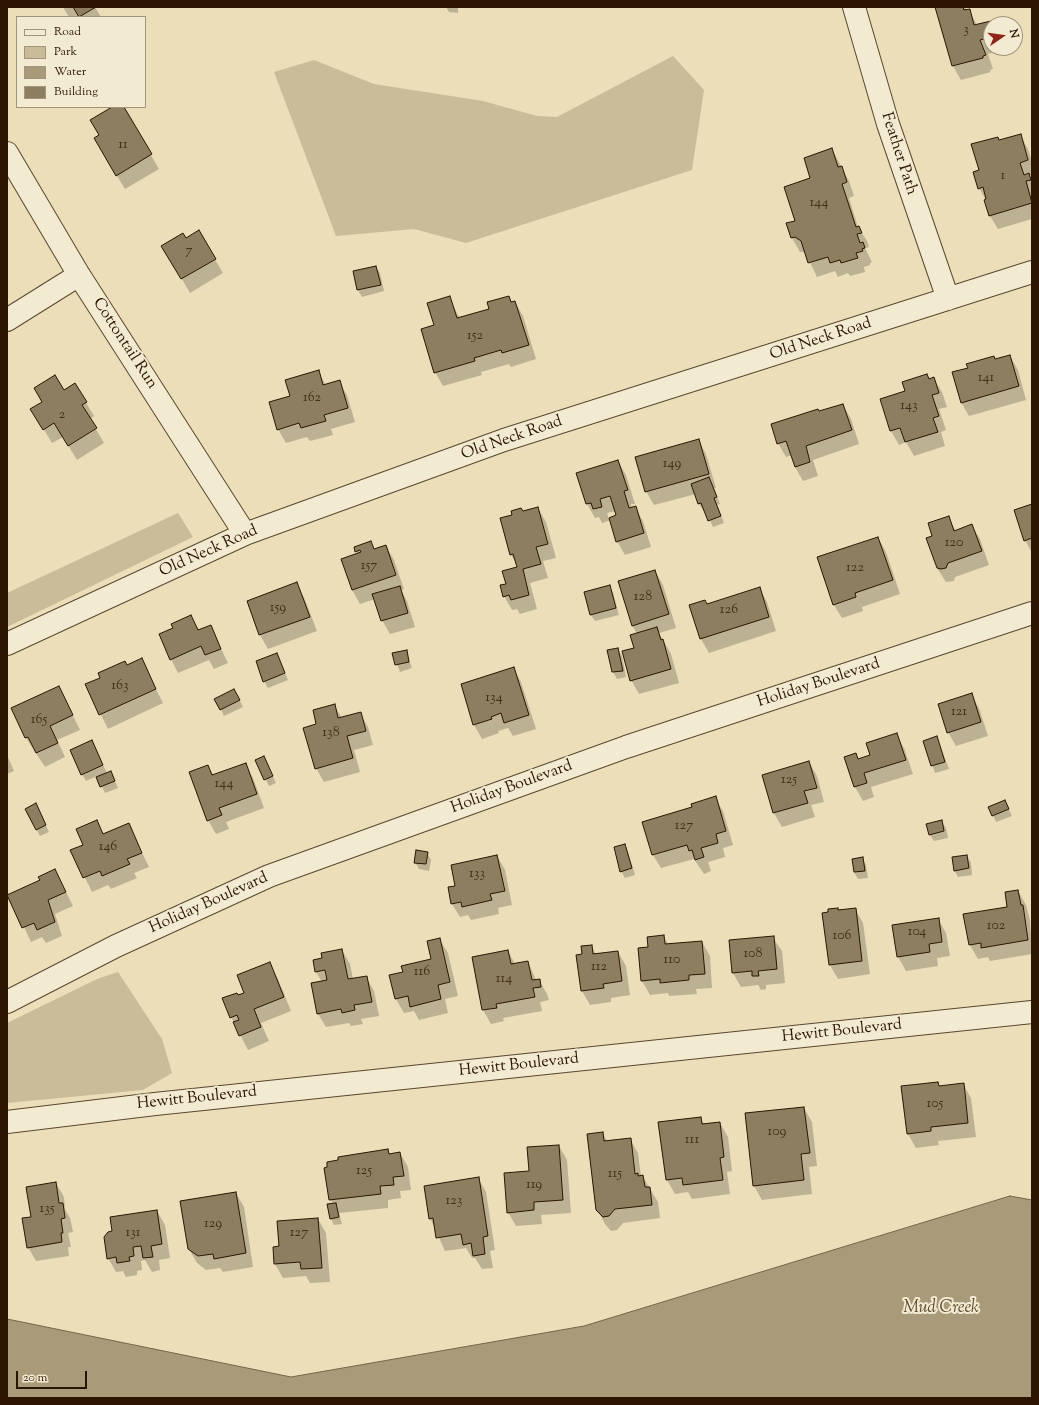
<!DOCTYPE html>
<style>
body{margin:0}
#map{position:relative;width:1039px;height:1405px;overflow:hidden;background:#ebdeb8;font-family:"Sorts Mill Goudy",serif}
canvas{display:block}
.frame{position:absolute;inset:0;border:8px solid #2a1501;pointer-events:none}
.legend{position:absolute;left:16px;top:16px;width:130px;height:92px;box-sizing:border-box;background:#f2ead1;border:1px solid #a2957e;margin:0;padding:5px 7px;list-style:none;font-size:12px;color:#2a1501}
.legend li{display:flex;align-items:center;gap:8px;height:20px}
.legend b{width:20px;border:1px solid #a2957e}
.north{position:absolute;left:983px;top:16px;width:40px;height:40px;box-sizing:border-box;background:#f2ead1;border:1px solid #a2957e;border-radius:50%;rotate:77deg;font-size:11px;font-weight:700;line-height:16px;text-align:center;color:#2a1501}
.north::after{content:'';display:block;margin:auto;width:14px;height:18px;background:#8f2418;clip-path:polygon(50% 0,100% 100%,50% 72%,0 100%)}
.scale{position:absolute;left:16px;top:1371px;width:71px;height:18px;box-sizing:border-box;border:2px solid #2a1501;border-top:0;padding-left:5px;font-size:12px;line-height:14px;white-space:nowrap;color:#2a1501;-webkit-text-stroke:3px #f2ead1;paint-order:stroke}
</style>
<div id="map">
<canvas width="1039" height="1405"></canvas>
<div class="frame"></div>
<ul class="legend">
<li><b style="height:5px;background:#f2ead1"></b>Road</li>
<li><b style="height:11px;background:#cabc99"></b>Park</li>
<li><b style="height:11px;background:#a99a7a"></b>Water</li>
<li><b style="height:11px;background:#8e7e60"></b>Building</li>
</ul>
<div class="north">N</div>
<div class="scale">20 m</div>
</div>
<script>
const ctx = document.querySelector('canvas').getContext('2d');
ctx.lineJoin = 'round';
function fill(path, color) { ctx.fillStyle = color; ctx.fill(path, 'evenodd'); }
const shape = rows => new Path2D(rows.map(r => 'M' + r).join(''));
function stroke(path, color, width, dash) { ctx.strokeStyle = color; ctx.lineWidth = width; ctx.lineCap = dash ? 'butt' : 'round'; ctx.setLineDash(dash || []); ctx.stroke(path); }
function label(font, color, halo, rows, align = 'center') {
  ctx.font = font + ' "Sorts Mill Goudy",serif'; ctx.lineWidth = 4; ctx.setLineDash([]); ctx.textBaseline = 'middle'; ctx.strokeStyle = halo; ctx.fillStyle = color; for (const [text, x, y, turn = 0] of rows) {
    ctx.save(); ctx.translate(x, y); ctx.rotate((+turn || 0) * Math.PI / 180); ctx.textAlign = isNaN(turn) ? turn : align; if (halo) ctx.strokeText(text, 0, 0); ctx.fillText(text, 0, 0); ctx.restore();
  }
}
fill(shape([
 [673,56,704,90,692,170,466,243,414,229,336,236,274,72,314,60,374,84,483,101,537,116,557,117],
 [178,513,193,537,7,627,7,593],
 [118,972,162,1039,172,1073,143,1090,7,1103,7,1023,97,979]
]), '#cabc99');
const water = shape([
 [1010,1196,1032,1200,1032,1398,7,1398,7,1319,291,1377,584,1326,1010,1196]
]);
fill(water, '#a99a7a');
stroke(water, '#76654a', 1);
fill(shape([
 [63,7,95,7,101,17,69,17],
 [446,7,458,7,458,13,449,12],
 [937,7,965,7,967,11,969,10,977,25,990,22,991,48,1001,48,1002,50,988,54,993,69,990,70,991,72,961,80,953,66],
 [114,107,123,107,159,169,125,189,103,153,100,136],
 [1020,135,1028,149,1032,162,1032,175,1030,176,1032,180,1032,219,998,229,990,216,986,200,979,188,980,171,998,138,1000,141],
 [832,149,849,181,854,196,849,198,858,227,867,241,869,247,865,248,872,262,870,263,870,265,864,267,865,272,850,276,848,273,838,277,835,271,817,277,805,252,800,252,792,238,787,224,796,221,812,179],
 [198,231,223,273,190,293,163,246,186,239],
 [376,267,380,273,384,291,362,297,358,290,354,272],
 [449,297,460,319,490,309,509,297,512,303,515,302,523,316,536,359,511,367,509,364,481,372,482,375,443,386,435,372,435,326],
 [1010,356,1018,370,1026,400,969,416,961,402,995,360],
 [318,372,326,385,339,382,347,395,355,422,331,429,333,435,310,441,307,437,286,443,278,429,292,396],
 [934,379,942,392,947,407,939,409,946,430,941,432,945,446,914,456,906,442,899,445,891,431,881,400,906,392],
 [75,384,94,416,90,419,104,443,77,460,63,437,52,443,40,423,63,391],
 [843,405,851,419,859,444,813,460,818,476,803,481,795,467,792,455,786,457,778,443,819,412],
 [698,440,706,454,716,488,714,488,720,504,717,505,724,523,713,527,705,509,703,510,699,504,696,494,654,505,646,491],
 [618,461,626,475,635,504,631,504,632,508,635,507,643,521,651,547,625,555,617,541,611,520,602,523,599,517,595,518,587,504],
 [616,511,618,516,609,519,607,513],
 [1032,506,1032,553,1025,540],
 [538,508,546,522,556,558,543,561,548,578,530,583,537,609,520,614,517,609,512,610,504,596,507,584,519,568,511,555,523,512],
 [948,517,956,531,972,526,980,539,989,565,955,577,954,581,946,582,937,568,933,536],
 [878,538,886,552,900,594,862,607,863,611,842,618,834,605],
 [371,543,375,550,386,546,394,560,404,589,401,590,407,601,415,627,390,634,382,620,375,599,360,604,352,590,342,560,358,554,356,551],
 [655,571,663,585,676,628,659,633,671,654,679,683,639,694,631,680,637,634,632,625],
 [296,584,304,597,317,631,268,649,260,635,248,601],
 [609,586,613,593,619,615,595,621,591,615],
 [759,588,767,602,776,631,709,653,701,639,690,606,707,605],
 [191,616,199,630,210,626,228,663,214,669,209,660,178,673,171,659,174,629],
 [618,649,622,656,626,677,617,679,613,672,609,651],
 [406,651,412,668,400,672,393,654],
 [277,654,288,680,268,688,264,681],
 [141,660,163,703,108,729,86,685],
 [513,668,521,682,536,729,513,736,508,728,498,731,499,733,482,739,474,725,462,685],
 [59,687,80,730,57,740,65,757,45,767,26,738],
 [971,694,979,708,988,736,956,746,948,732],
 [238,697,243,707,224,716,221,709],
 [334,705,342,718,360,713,368,727,373,745,354,750,360,772,324,782,316,768,318,725],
 [896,734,904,748,913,774,871,787,874,797,863,801,855,787,846,758,856,754,859,759,871,756],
 [937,737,949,769,935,773,924,741],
 [92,742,107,773,114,779,118,788,105,793,97,776,86,781,82,774],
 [7,755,14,771,7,774],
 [256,760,267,764,276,783,269,786],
 [809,762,817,776,824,802,811,805,815,817,782,827,774,813,763,775],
 [245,764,253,778,264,808,226,822,229,829,216,834,208,820,208,766,214,776],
 [715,798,723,811,733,845,723,848,725,857,708,862,711,871,704,874,694,859,661,868,653,855,693,808],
 [1005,801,1012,816,996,822,993,815],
 [39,811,49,832,40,836,37,830],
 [96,822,104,835,128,824,149,867,134,873,137,878,111,889,108,885,92,892,72,851,84,845],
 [942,822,946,828,948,838,934,841,930,835],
 [625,845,628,852,635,875,625,878,621,871],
 [427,853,431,860,429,871,419,869,415,862],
 [497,856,505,870,512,905,498,908,499,914,471,920,468,915,460,917,452,904,456,886],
 [967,856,971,863,972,875,958,877,954,870],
 [862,858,866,865,868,878,858,879,854,872,853,860],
 [55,870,73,906,55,914,62,936,46,943,42,937,31,942,9,895,41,881],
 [1018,891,1026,905,1030,920,1032,954,990,961,988,957,978,959,970,945,965,915,1008,907],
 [855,909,863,923,870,974,838,979,830,965,829,910],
 [938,919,946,933,950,956,937,958,938,966,906,971,898,957],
 [663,936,669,945,702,942,710,956,712,988,696,989,697,994,669,996,668,993,650,995,642,981,649,948],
 [773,938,782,951,785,983,766,985,766,989,761,990,758,985,741,987,733,973,730,941],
 [440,940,448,953,458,996,445,999,448,1013,419,1020,414,1011,404,1013,396,999,390,975,404,972,433,960],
 [591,946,596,954,618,952,626,966,630,995,611,998,611,1002,590,1005,582,991,583,955],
 [342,950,350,964,353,979,366,977,374,991,379,1016,361,1019,363,1024,351,1026,349,1023,326,1027,318,1014,322,982,316,972,314,961,323,959],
 [508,951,515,964,528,962,536,980,539,980,547,994,549,1000,540,1002,542,1011,503,1018,504,1021,491,1024,483,1010,473,957],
 [269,963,277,977,291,1011,261,1023,269,1041,248,1050,231,1017,238,996,245,993],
 [937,1083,940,1087,963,1084,971,1098,976,1137,938,1141,939,1145,916,1148,908,1134],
 [804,1108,812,1122,817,1166,809,1167,812,1194,762,1200,754,1186],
 [700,1118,705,1125,720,1123,728,1137,732,1171,727,1172,730,1194,692,1199,688,1192,675,1194,667,1180],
 [602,1133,608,1142,630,1139,638,1153,641,1177,643,1177,658,1202,660,1218,623,1223,617,1230,611,1231,605,1224,597,1209],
 [559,1146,567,1160,571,1213,541,1215,542,1224,516,1226,508,1212,530,1172],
 [388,1151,390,1154,400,1153,408,1167,411,1190,400,1191,401,1198,388,1200,388,1208,339,1213,342,1224,334,1225,331,1219,333,1204,330,1199],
 [478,1178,486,1192,495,1250,490,1251,493,1268,482,1269,475,1258,472,1258,466,1248,445,1251,430,1218],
 [56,1183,64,1197,65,1209,70,1218,73,1232,68,1233,71,1247,68,1247,69,1256,36,1261,28,1247,32,1217],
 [236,1193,244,1207,253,1267,223,1272,220,1268,206,1270,197,1263,189,1249],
 [157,1211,165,1225,170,1258,159,1260,160,1270,152,1272,145,1260,141,1261,142,1270,137,1271,137,1275,126,1277,123,1271,116,1272,108,1258,114,1232],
 [318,1219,326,1233,330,1282,310,1283,306,1276,283,1278,275,1264,280,1247]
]), '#0003');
const building = shape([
 [73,7,96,7,79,17,73,7],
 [935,7,963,7,964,10,970,9,974,25,991,21,991,37,980,40,986,55,983,56,983,58,952,66,935,7],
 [112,107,124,107,152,154,116,176,94,138,99,135,90,120,112,107],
 [1021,134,1028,160,1020,163,1024,175,1029,173,1031,180,1026,181,1032,203,989,216,984,200,986,199,983,187,978,189,973,172,979,170,971,144,998,137,999,140,1021,134],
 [832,148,838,167,842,166,847,182,842,184,856,227,859,226,862,233,857,234,860,243,863,242,865,248,862,249,863,251,856,253,858,258,841,263,840,260,830,263,828,257,808,263,801,241,795,237,791,238,786,223,795,221,784,187,810,178,804,158,832,148],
 [199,230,216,259,181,279,161,246,183,233,186,238,199,230],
 [376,266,381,285,357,290,353,271,376,266],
 [450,296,457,318,489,309,487,302,509,296,511,302,515,301,529,345,502,353,501,350,474,358,475,361,434,373,421,329,434,325,427,303,450,296],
 [1010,355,1019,386,961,403,952,372,968,368,966,364,994,356,995,359,1010,355],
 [319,370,323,385,340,380,348,408,324,415,326,421,301,428,299,423,277,430,269,402,290,396,285,380,319,370],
 [927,374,929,379,934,377,939,393,932,395,939,416,933,418,938,432,905,442,900,428,890,431,880,399,905,391,902,382,927,374],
 [55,375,64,390,75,383,87,402,82,405,97,428,68,446,54,423,43,430,30,409,42,402,34,388,55,375],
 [843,404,852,430,806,446,810,462,795,467,786,441,777,444,771,424,818,409,819,411,843,404],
 [699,439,709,474,645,492,635,457,699,439],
 [618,460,628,490,624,491,629,508,636,506,644,533,616,542,609,518,616,515,610,496,600,499,602,507,593,509,591,503,586,504,576,473,618,460],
 [709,477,717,497,714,498,721,516,708,521,701,503,698,504,691,484,709,477],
 [1032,504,1032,538,1024,541,1014,510,1032,504],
 [538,507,548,544,536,547,541,564,523,569,529,595,511,600,509,595,503,597,500,585,506,584,502,571,517,567,513,554,510,555,500,518,512,515,511,511,521,508,523,511,538,507],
 [949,516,954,531,972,524,982,551,948,563,946,568,941,569,937,568,926,538,932,536,928,523,949,516],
 [878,537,893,580,855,593,856,597,833,605,817,557,878,537],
 [371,541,374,549,386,545,396,575,352,590,341,559,361,552,360,550,355,552,354,547,371,541],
 [655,570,669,614,632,626,618,581,655,570],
 [297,582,310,617,259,635,247,601,297,582],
 [610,585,616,608,590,615,584,592,610,585],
 [400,586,408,613,381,621,372,594,400,586],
 [760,587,769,617,700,639,689,605,705,600,707,604,760,587],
 [191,615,198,630,211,625,221,649,205,655,201,646,170,660,159,634,173,628,171,624,191,615],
 [657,627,661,640,663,639,671,669,630,681,622,651,634,648,630,635,657,627],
 [618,648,623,671,612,672,607,650,618,648],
 [407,650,409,662,395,665,392,653,407,650],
 [277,653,285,673,263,682,256,661,277,653],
 [142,658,156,689,99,715,85,684,100,678,98,673,125,661,127,665,142,658],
 [514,667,529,715,504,723,501,713,491,717,492,719,473,725,461,684,514,667],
 [59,686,73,715,50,726,58,743,36,753,28,737,25,738,11,708,59,686],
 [234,689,240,700,220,710,214,699,234,689],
 [972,693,981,722,947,733,938,704,972,693],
 [335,704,338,718,361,712,366,731,347,736,353,758,315,769,303,728,316,724,313,710,335,704],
 [897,733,906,760,864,773,867,783,854,787,844,757,856,753,858,759,870,755,866,743,897,733],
 [937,736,945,762,931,766,923,741,937,736],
 [92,740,103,765,81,775,70,750,92,740],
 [264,756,273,776,264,780,255,760,264,756],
 [809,761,817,788,804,791,808,803,773,813,762,775,809,761],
 [246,763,257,794,219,808,222,815,207,821,189,772,208,765,212,775,246,763],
 [111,771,115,781,100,787,96,777,111,771],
 [716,796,726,831,716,834,718,843,701,848,704,857,695,860,692,850,689,851,687,845,652,855,642,822,692,807,691,804,716,796],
 [1005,800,1009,809,992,816,988,807,1005,800],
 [36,803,46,825,36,830,25,809,36,803],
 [97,820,103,834,129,823,142,853,127,859,130,864,102,876,100,871,83,878,70,850,83,845,76,829,97,820],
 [942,820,944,831,929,835,926,824,942,820],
 [625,844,632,868,620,872,614,847,625,844],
 [416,850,428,852,426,864,414,863,416,850],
 [497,855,505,891,490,894,492,900,462,907,461,902,451,904,448,887,455,886,451,865,497,855],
 [967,855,969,868,954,871,952,857,967,855],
 [863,857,865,871,854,872,852,859,863,857],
 [55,869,66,892,48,900,55,922,37,930,34,923,22,928,7,895,40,880,38,877,55,869],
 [1018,890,1021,905,1023,905,1028,940,981,948,981,943,969,945,963,914,1007,907,1005,892,1018,890],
 [838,908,838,910,856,908,862,961,829,965,822,913,828,912,828,909,838,908],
 [939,918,942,942,929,944,930,952,897,957,892,925,939,918],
 [664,935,665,944,702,941,705,974,689,975,689,980,660,983,660,979,641,981,638,948,648,947,647,937,664,935],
 [774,936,777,969,758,971,759,976,752,976,752,971,732,973,729,940,774,936],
 [440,938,450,982,438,985,441,999,410,1007,408,996,395,999,389,975,403,972,401,966,431,959,427,941,440,938],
 [592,945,593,954,618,951,622,981,603,984,604,988,581,991,576,955,582,954,581,946,592,945],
 [342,949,348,979,367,976,372,1002,354,1005,355,1010,342,1013,341,1009,317,1014,311,983,327,980,325,970,315,972,313,960,322,958,321,953,342,949],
 [508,950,511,964,528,961,532,980,540,979,541,987,533,988,535,997,496,1004,497,1008,482,1010,472,957,508,950],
 [270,962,284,997,254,1009,261,1027,239,1036,233,1022,239,1020,237,1015,230,1018,222,998,237,993,238,995,244,993,237,975,270,962],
 [938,1082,939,1086,964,1083,968,1123,931,1127,931,1131,907,1134,901,1086,938,1082],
 [804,1107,810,1153,801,1154,804,1180,753,1186,745,1113,804,1107],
 [701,1117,702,1124,720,1122,724,1157,720,1158,723,1180,683,1185,682,1178,666,1180,658,1122,701,1117],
 [603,1132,604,1141,631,1138,635,1174,638,1173,638,1176,643,1175,645,1187,650,1187,652,1205,615,1209,609,1216,603,1217,596,1210,587,1134,603,1132],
 [559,1145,563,1200,534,1202,534,1210,507,1213,504,1173,529,1171,527,1147,559,1145],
 [388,1149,389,1154,400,1152,404,1176,393,1177,394,1185,380,1186,381,1194,329,1200,324,1168,327,1167,327,1162,338,1160,338,1157,388,1149],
 [479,1177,488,1236,483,1237,485,1254,473,1256,471,1243,463,1245,461,1234,436,1238,433,1218,429,1219,424,1186,479,1177],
 [56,1182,59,1203,63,1203,65,1218,61,1219,63,1233,61,1233,62,1242,27,1248,22,1218,31,1217,26,1187,56,1182],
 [236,1192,246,1253,214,1259,213,1254,198,1256,188,1249,180,1201,236,1192],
 [336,1203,339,1217,330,1219,327,1204,336,1203],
 [157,1210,162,1244,151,1246,153,1257,143,1258,141,1246,133,1247,134,1256,129,1257,130,1261,117,1263,116,1257,107,1259,104,1237,108,1232,112,1231,110,1217,157,1210],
 [318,1218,322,1268,301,1269,300,1262,274,1264,273,1247,279,1246,277,1221,318,1218]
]);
fill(building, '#8e7e60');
stroke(building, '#2a1501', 1);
const minor = shape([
 [854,7,888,124,948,299],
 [7,153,79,275,245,534],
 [7,320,79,275],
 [7,644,245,534,504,440,1032,272],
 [7,1002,116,946,269,876,626,747,1032,613],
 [7,1122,155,1104,1032,1012]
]);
stroke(minor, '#5a472f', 24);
stroke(minor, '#f2ead1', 22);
label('14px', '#432f19', null, [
 ["3",966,31],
 ["11",123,146],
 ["1",1003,177],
 ["144",819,204],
 ["7",189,252],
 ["152",475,337],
 ["141",986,379],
 ["162",312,399],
 ["143",909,407],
 ["2",62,416],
 ["149",672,465],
 ["120",954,544],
 ["157",369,567],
 ["122",855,569],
 ["128",643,598],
 ["159",278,609],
 ["126",729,611],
 ["163",120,687],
 ["134",494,699],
 ["121",959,713],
 ["165",39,721],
 ["138",331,734],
 ["125",789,781],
 ["144",224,785],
 ["127",684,827],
 ["146",108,848],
 ["133",477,875],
 ["102",996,927],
 ["104",917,933],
 ["106",842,937],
 ["108",753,955],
 ["110",672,961],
 ["112",599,968],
 ["116",422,973],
 ["114",504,980],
 ["105",935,1105],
 ["109",777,1133],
 ["111",692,1141],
 ["125",364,1172],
 ["115",615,1175],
 ["119",534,1186],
 ["123",454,1202],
 ["135",47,1210],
 ["129",213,1225],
 ["131",133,1234],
 ["127",299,1234]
]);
label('16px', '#2a1501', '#f2ead1', [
 ["Feather Path",898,154,72],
 ["Old Neck Road",821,340,-18],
 ["Cottontail Run",124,344,57],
 ["Old Neck Road",512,439,-19],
 ["Old Neck Road",209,552,-24],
 ["Holiday Boulevard",819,684,-18],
 ["Holiday Boulevard",512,788,-20],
 ["Holiday Boulevard",209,904,-24],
 ["Hewitt Boulevard",842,1032,-6],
 ["Hewitt Boulevard",519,1066,-6],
 ["Hewitt Boulevard",197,1099,-6]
]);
label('italic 17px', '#5d4a31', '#f2ead1', [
 ["Mud Creek",941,1309]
]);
</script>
